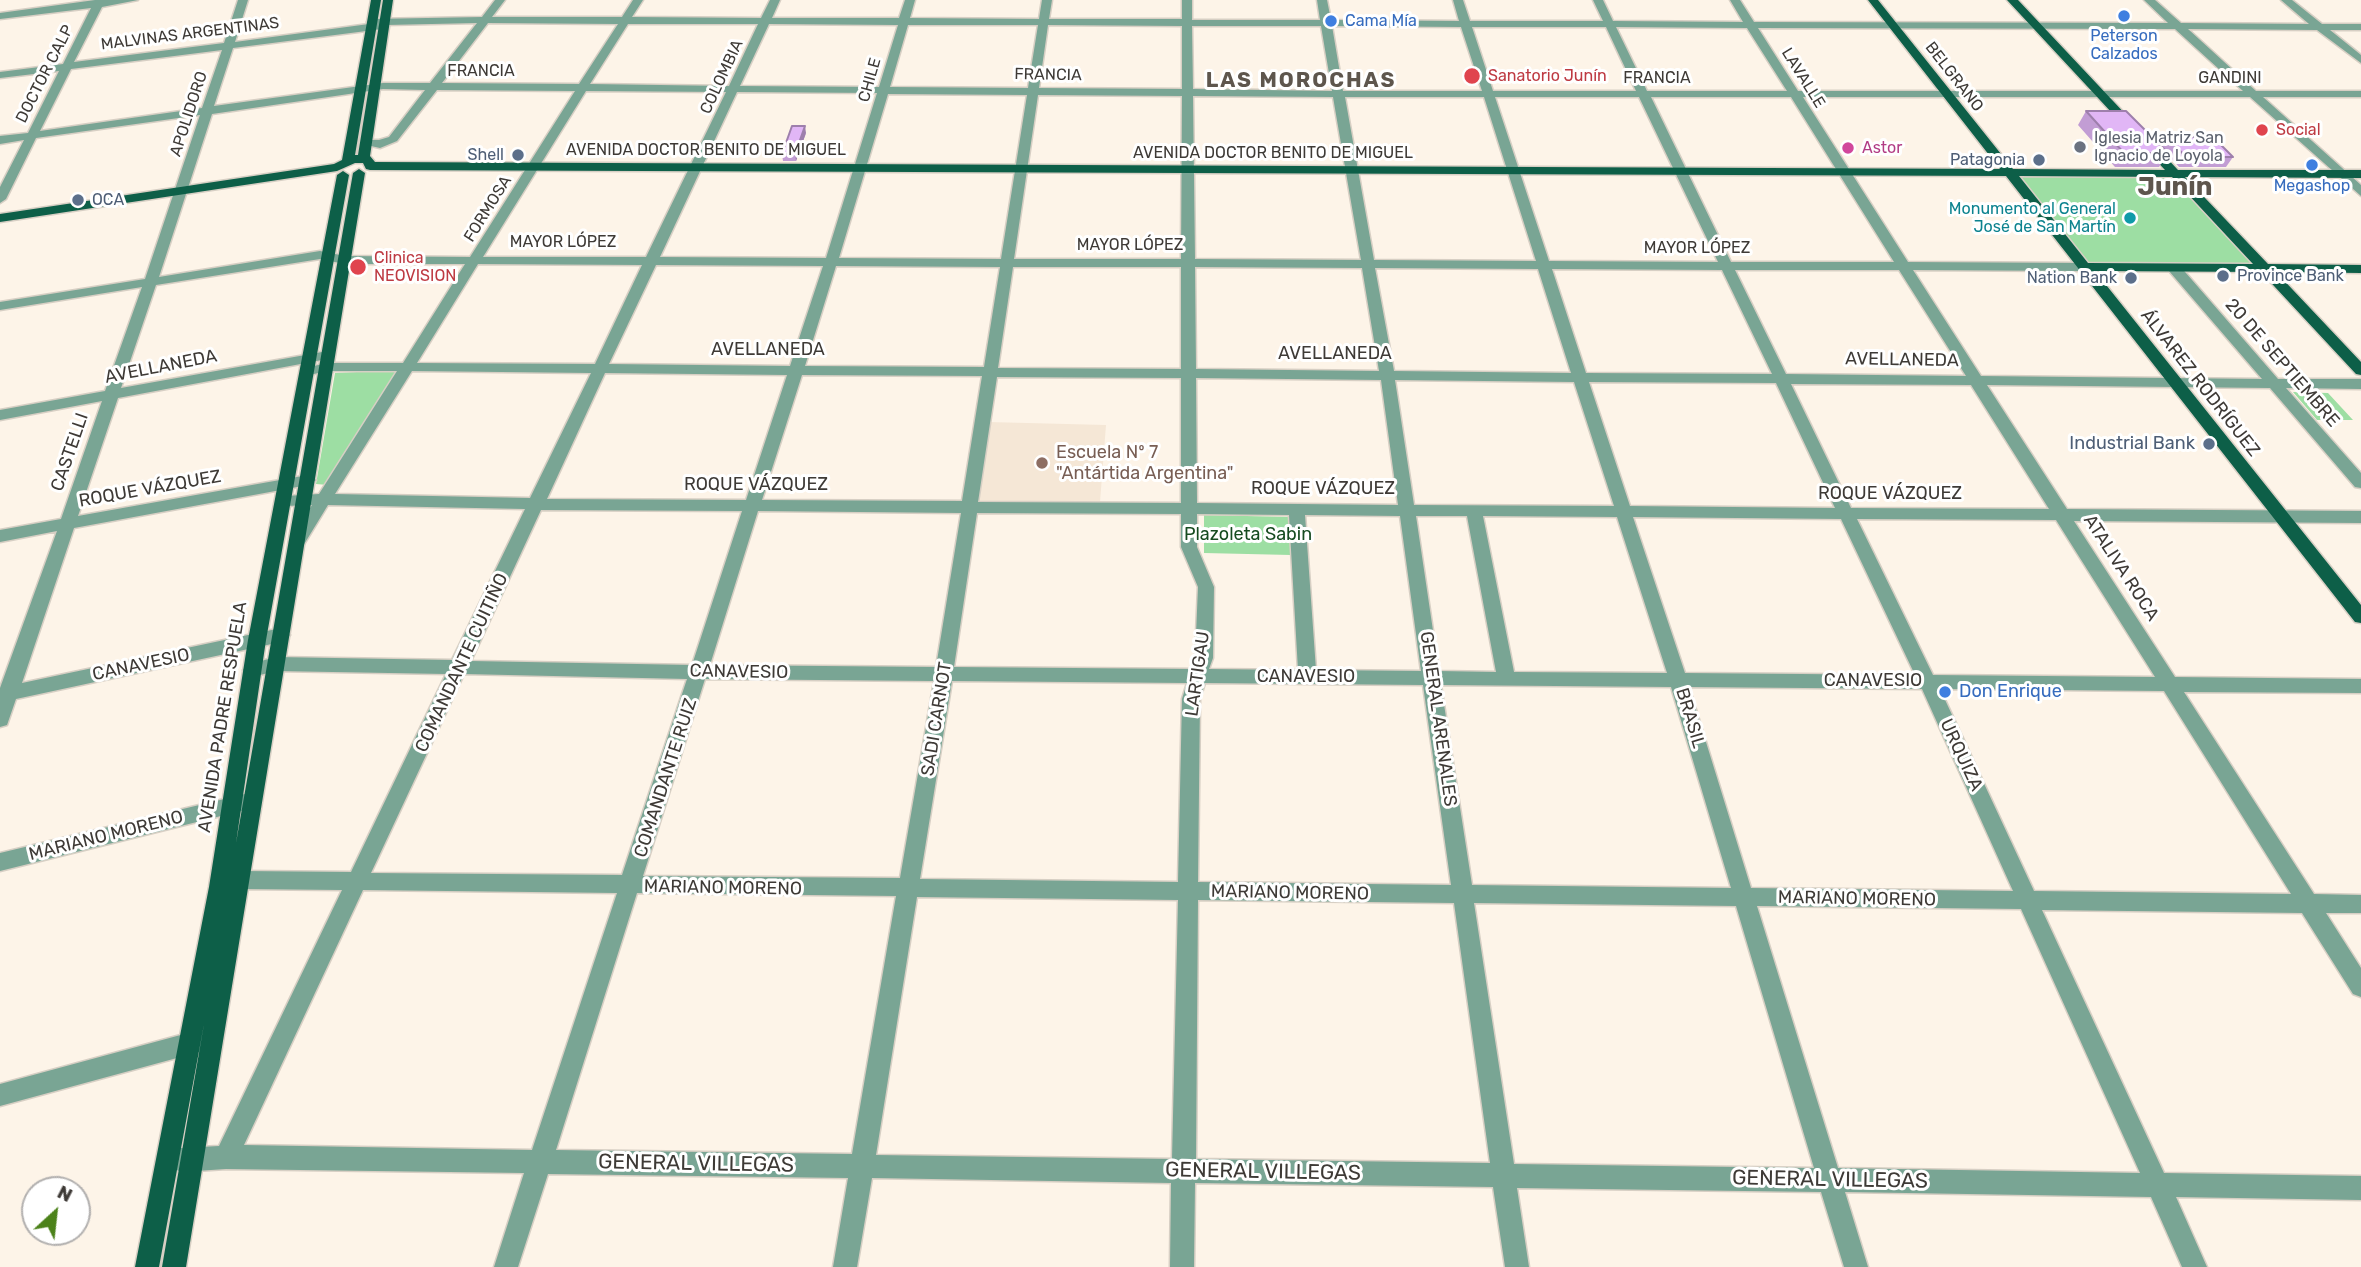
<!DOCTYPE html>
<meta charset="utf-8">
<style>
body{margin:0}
#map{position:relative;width:2361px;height:1267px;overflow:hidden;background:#fdf4e8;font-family:Rubik,sans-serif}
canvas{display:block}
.north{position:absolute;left:21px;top:1176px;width:70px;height:70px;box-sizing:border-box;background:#fff;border:2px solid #b2b0af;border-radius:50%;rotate:27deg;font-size:19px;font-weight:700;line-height:28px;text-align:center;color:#3e3a36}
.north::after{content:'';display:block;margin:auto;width:24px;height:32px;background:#4c821a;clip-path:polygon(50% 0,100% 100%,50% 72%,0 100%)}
</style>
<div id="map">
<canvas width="2361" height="1267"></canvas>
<div class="north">N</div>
</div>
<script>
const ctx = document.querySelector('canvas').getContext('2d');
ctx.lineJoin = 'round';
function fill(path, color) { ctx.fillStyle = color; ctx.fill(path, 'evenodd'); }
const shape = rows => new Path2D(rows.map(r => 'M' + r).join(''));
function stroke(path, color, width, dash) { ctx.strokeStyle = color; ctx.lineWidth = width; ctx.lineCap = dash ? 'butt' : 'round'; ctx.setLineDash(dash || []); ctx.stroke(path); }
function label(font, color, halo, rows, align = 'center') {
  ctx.font = font + ' Rubik,sans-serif'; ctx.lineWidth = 6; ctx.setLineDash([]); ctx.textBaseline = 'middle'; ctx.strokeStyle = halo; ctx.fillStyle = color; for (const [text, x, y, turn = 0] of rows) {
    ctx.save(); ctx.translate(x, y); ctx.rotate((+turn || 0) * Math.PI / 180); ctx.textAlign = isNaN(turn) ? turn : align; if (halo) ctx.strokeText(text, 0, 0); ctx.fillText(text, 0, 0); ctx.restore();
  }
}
fill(shape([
 [988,422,1106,425,1100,502,977,502]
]), '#f5e7d6');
fill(shape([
 [2175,173,2264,268,2083,267,2009,174],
 [401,370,328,485,316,484,335,373],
 [2293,392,2328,393,2353,420,2317,420],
 [1204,515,1290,517,1291,555,1204,553]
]), '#9ddea3');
const minor = shape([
 [95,0,138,0,102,7,74,62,224,43,238,0,248,0,235,42,369,24,367,22,372,19,482,17,495,0,505,0,492,17,622,17,633,0,643,0,632,17,761,18,770,0,780,0,772,18,899,18,905,0,915,0,910,18,1039,19,1042,0,1052,0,1049,19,1182,19,1182,0,1192,0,1192,20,1320,20,1317,0,1327,0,1331,20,1459,21,1453,0,1463,0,1470,21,1603,21,1593,0,1603,0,1613,21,1743,22,1730,0,1740,0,1754,22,2168,23,2144,0,2155,0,2181,23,2309,24,2281,0,2292,0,2322,24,2361,24,2361,30,2330,30,2361,55,2361,63,2317,30,2188,29,2256,91,2361,91,2361,97,2263,97,2361,185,2361,196,2250,97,1803,97,1908,262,2083,263,2090,267,2083,271,1913,270,1981,376,2262,379,2169,271,2167,268,2174,264,2179,265,2278,379,2361,379,2361,389,2286,388,2361,473,2361,488,2355,487,2270,388,1987,385,2067,509,2361,511,2361,523,2074,521,2175,677,2361,679,2361,693,2184,692,2314,894,2361,895,2361,913,2326,913,2361,968,2361,997,2353,994,2302,913,2042,910,2164,1173,2361,1176,2361,1200,2176,1197,2207,1267,2182,1267,2151,1197,1845,1192,1868,1267,1844,1267,1821,1192,1517,1188,1529,1267,1505,1267,1493,1187,1195,1183,1194,1267,1170,1267,1171,1183,872,1178,857,1267,833,1267,848,1178,548,1174,518,1267,494,1267,524,1173,226,1169,181,1172,173,1168,169,1160,173,1152,181,1148,219,1146,342,890,241,889,226,894,219,891,216,885,219,879,241,871,351,872,446,674,276,671,252,677,246,675,243,670,246,665,276,657,452,660,525,509,328,505,303,546,297,548,289,542,312,505,285,506,277,501,285,496,319,494,397,371,328,371,309,375,304,374,304,368,328,363,403,363,465,264,345,264,320,259,156,285,121,388,322,352,329,356,322,360,118,398,78,516,308,475,316,480,308,485,74,528,22,683,281,628,290,635,281,642,16,699,7,725,0,727,0,688,57,531,0,542,0,530,61,519,102,401,0,420,0,410,105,391,142,287,0,310,0,302,145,279,200,115,36,138,6,199,0,203,0,187,24,140,0,144,0,136,28,133,59,71,0,78,0,72,63,64,91,8,0,19,0,13,95,0],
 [477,23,430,83,383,83,214,106,233,48,382,29,386,25,477,23],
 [488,23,618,24,579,84,442,83,488,23],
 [628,24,758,24,729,86,590,84,628,24],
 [769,24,898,25,879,87,740,86,769,24],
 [908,25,1038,25,1028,88,890,87,908,25],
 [1048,25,1182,26,1182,89,1039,88,1048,25],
 [1192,26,1321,26,1332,91,1193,89,1192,26],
 [1332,26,1461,27,1482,91,1343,91,1332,26],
 [1472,27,1606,27,1636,91,1493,91,1472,27],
 [1616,27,1747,28,1787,91,1647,91,1616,27],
 [1758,28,2175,29,2243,91,1798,91,1758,28],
 [222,50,202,108,40,131,71,69,222,50],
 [383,89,425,90,389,137,379,140,362,140,362,144,380,148,397,141,437,90,575,91,470,257,345,256,320,251,159,277,212,114,383,89],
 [586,91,726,92,646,257,483,257,586,91],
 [737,92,877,93,826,258,660,257,737,92],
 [888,94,1027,95,1001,259,839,258,888,94],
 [1038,95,1182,96,1181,259,1014,259,1038,95],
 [1193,96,1333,97,1361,260,1195,259,1193,96],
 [1345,97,1484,97,1536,261,1374,260,1345,97],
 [1495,97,1639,97,1718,262,1549,261,1495,97],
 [1651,97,1791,97,1894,262,1731,262,1651,97],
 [478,264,642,265,595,364,417,363,478,264],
 [656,265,823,266,790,366,609,364,656,265],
 [836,266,1000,267,984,367,805,366,836,266],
 [1013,267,1181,267,1181,369,998,368,1013,267],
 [1195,267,1362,268,1379,371,1196,369,1195,267],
 [1375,268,1538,269,1571,373,1394,371,1375,268],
 [1552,269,1722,270,1772,374,1586,373,1552,269],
 [1735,270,1899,270,1966,376,1786,374,1735,270],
 [412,371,591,373,530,498,335,494,412,371],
 [605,373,787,375,746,500,547,499,605,373],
 [802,375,982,376,962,501,762,500,802,375],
 [997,377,1181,378,1181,503,978,502,997,377],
 [1196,378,1381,380,1398,505,1197,503,1196,378],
 [1395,380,1574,382,1614,506,1414,505,1395,380],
 [1589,382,1776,383,1835,508,1630,506,1589,382],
 [1791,384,1971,385,2049,509,1851,508,1791,384],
 [541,510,742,511,692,665,471,661,541,510],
 [758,511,961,513,936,667,710,665,758,511],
 [977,513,1181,514,1181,547,1198,587,1195,658,1192,669,954,667,977,513],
 [1197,514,1289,515,1298,670,1209,669,1213,658,1214,587,1197,547,1197,514],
 [1305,515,1400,516,1421,671,1316,670,1305,515],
 [1416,516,1467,516,1496,672,1439,671,1416,516],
 [1483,516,1617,517,1667,673,1514,672,1483,516],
 [1633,517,1841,519,1915,675,1685,673,1633,517],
 [1857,519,2056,520,2155,677,1933,675,1857,519],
 [464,674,687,679,622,875,371,873,464,674],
 [705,679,934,681,900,878,643,876,705,679],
 [952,681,1187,683,1182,699,1178,882,920,879,952,681],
 [1205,683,1423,685,1451,885,1198,882,1200,699,1205,683],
 [1441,685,1671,687,1731,888,1472,885,1441,685],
 [1689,687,1922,689,2013,891,1751,888,1689,687],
 [1940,689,2164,691,2291,894,2034,891,1940,689],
 [363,890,617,893,532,1150,244,1145,363,890],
 [637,893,896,896,852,1154,556,1150,637,893],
 [917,897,1178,900,1172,1159,876,1155,917,897],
 [1198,900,1454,903,1490,1163,1196,1159,1198,900],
 [1474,903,1736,906,1814,1168,1514,1164,1474,903],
 [1757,906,2021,909,2140,1173,1838,1168,1757,906],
 [245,794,252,796,255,802,252,808,245,810,0,871,0,853,245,794],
 [199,1030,207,1033,210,1041,207,1049,199,1052,0,1106,0,1084,199,1030]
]);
const major = shape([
 [371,0,381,0,355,155,358,155,383,0,393,0,370,156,375,162,2000,169,1868,0,1878,0,2013,169,2165,170,2007,0,2018,0,2178,170,2361,170,2361,178,2185,177,2268,264,2361,265,2361,273,2276,272,2361,362,2361,375,2356,374,2261,272,2095,271,2361,605,2361,623,2355,622,2006,176,370,170,366,169,363,163,355,163,337,171,0,222,0,214,334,164,342,160,371,0],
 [2019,176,2172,177,2253,264,2088,263,2019,176],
 [359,169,365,173,186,1267,162,1267,204,1024,159,1267,135,1267,209,887,248,640,337,175,343,171,349,175,266,640,236,843,353,173,359,169]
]);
stroke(minor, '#d7cfc4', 3);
stroke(major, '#d7cfc4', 3);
fill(minor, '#79a594');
fill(major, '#0d5f48');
fill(shape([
 [2086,111,2161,147,2167,137,2233,157,2226,167,2179,167,2167,154,2159,167,2115,167,2078,125],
 [806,133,796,161,783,161,782,154]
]), '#c29dd4');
fill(shape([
 [805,126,806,133,796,161,795,154]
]), '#9e7fac');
const building = shape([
 [2086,111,2126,111,2168,153,2124,153,2086,111],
 [792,126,805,126,795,154,782,154,792,126],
 [2167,137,2213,137,2233,157,2186,157,2167,137]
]);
fill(building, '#e1b6f6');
stroke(building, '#9e7fac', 2);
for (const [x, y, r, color] of [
 [2124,16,7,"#3f7fe0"],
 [1331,21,7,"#3f7fe0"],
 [1472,76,9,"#e0444e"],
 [2262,130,7,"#e0444e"],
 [2080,147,7,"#6b7280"],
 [1848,148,7,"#d1479c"],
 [518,155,7,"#5c6f8a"],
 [2039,160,7,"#5c6f8a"],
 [2312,165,7,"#3f7fe0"],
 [78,200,7,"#5c6f8a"],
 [2130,218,7,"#0f9aa8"],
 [358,267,9,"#e0444e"],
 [2223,276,7,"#5c6f8a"],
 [2131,278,7,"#5c6f8a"],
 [2209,444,7,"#5c6f8a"],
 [1042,463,7,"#8d6e63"],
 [1945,692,7,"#3f7fe0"]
]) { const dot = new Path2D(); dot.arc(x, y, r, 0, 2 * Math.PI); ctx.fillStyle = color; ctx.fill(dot); stroke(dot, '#fff', 2.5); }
label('16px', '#366cbe', '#fff', [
 ["Cama Mía",1345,21,"left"],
 ["Peterson",2124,36],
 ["Calzados",2124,54],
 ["Megashop",2312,186]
]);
label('16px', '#3e3a36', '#fff', [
 ["MALVINAS ARGENTINAS",190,34,-7],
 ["FRANCIA",481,71],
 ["DOCTOR CALP",45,74,-63],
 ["FRANCIA",1048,75,1],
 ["COLOMBIA",722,77,-65],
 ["BELGRANO",1954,77,52],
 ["FRANCIA",1657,78],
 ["LAVALLE",1803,78,58],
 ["GANDINI",2230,78],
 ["CHILE",870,80,-74],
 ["APOLIDORO",189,114,-72],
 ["AVENIDA DOCTOR BENITO DE MIGUEL",706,150],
 ["AVENIDA DOCTOR BENITO DE MIGUEL",1273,153],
 ["FORMOSA",488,209,-58],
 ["MAYOR LÓPEZ",563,242],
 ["MAYOR LÓPEZ",1130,245],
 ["MAYOR LÓPEZ",1697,248]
]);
label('16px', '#be3a42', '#fff', [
 ["Sanatorio Junín",1488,76],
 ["Social",2276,130],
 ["Clinica",374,258],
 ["NEOVISION",374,276]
], 'left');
label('16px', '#5b616d', '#fff', [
 ["Iglesia Matriz San",2094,138],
 ["Ignacio de Loyola",2094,156]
], 'left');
label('16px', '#b23c85', '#fff', [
 ["Astor",1862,148]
], 'left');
label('16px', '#4e5e75', '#fff', [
 ["Shell",504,155],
 ["Patagonia",2025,160],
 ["OCA",92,200,"left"],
 ["Province Bank",2237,276,"left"],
 ["Nation Bank",2117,278]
], 'right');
label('16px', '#0d838f', '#fff', [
 ["Monumento al General",2116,209],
 ["José de San Martín",2116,227]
], 'right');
label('18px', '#3e3a36', '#fff', [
 ["AVELLANEDA",768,350],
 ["AVELLANEDA",1335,354],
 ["AVELLANEDA",1902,360,1],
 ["20 DE SEPTIEMBRE",2282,363,49],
 ["AVELLANEDA",161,367,-11],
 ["ÁLVAREZ RODRÍGUEZ",2200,383,52],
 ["CASTELLI",70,452,-71],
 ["ROQUE VÁZQUEZ",756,485],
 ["ROQUE VÁZQUEZ",150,489,-10],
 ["ROQUE VÁZQUEZ",1323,489],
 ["ROQUE VÁZQUEZ",1890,494],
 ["ATALIVA ROCA",2121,568,57],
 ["COMANDANTE CUITIÑO",462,663,-65],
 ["CANAVESIO",141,665,-12],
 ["CANAVESIO",739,672,1],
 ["LARTIGAU",1198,674,-82],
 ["CANAVESIO",1306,677],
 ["CANAVESIO",1873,681],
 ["AVENIDA PADRE RESPUELA",223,717,-81],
 ["BRASIL",1690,718,73],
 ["SADI CARNOT",937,719,-81],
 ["GENERAL ARENALES",1438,719,82],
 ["URQUIZA",1961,755,65],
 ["COMANDANTE RUIZ",666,778,-72],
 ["MARIANO MORENO",106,836,-14],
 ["MARIANO MORENO",723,888,1],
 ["MARIANO MORENO",1290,893,1],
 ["MARIANO MORENO",1857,899,1]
]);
label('18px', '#4e5e75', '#fff', [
 ["Industrial Bank",2195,444]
], 'right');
label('18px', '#785e54', '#fff', [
 ["Escuela Nº 7",1056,453],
 ["\"Antártida Argentina\"",1056,474]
], 'left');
label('18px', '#164b20', '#fff', [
 ["Plazoleta Sabin",1248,535]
]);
label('18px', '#366cbe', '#fff', [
 ["Don Enrique",1959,692]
], 'left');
ctx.letterSpacing = '2px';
label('bold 21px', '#5e564d', '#fff', [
 ["LAS MOROCHAS",1301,81]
]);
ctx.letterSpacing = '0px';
label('21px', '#3e3a36', '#fff', [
 ["GENERAL VILLEGAS",696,1164,1],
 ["GENERAL VILLEGAS",1263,1172,1],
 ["GENERAL VILLEGAS",1830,1180,1]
]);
label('bold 26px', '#5e564d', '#fff', [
 ["Junín",2175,187]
]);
</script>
